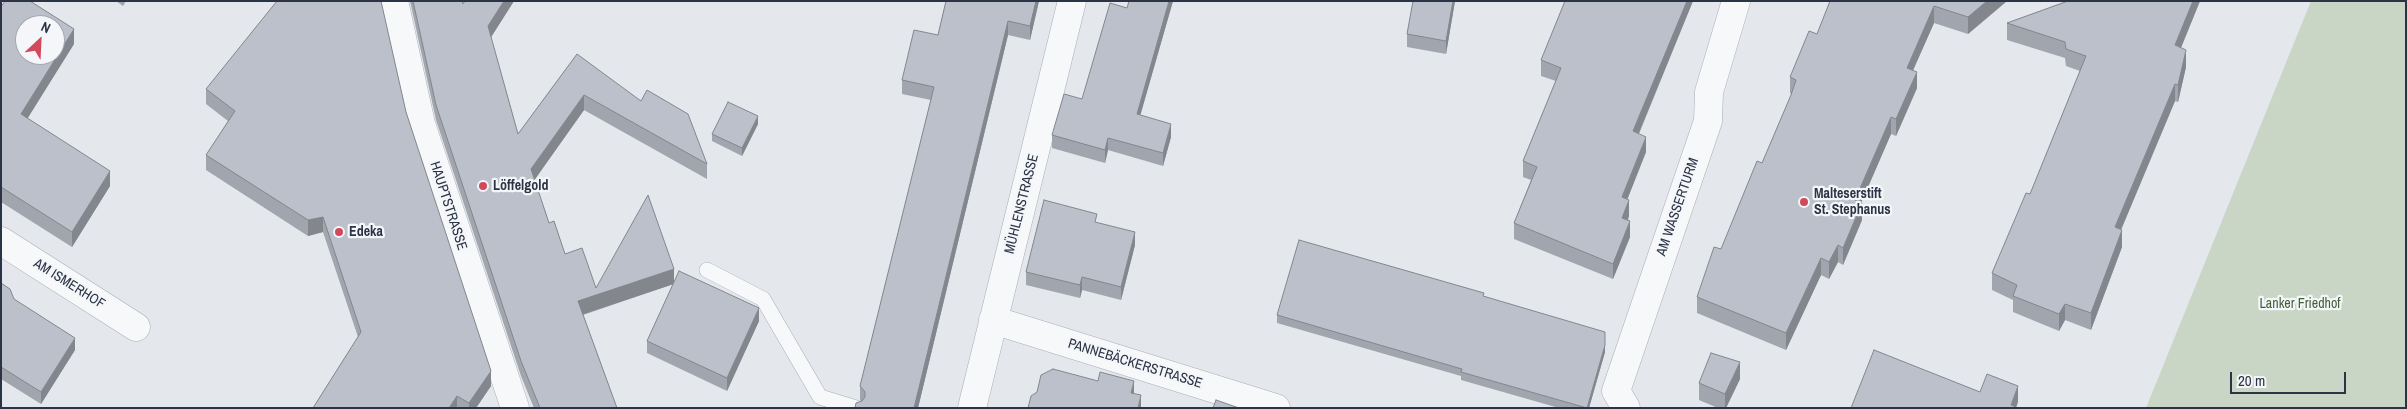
<!DOCTYPE html>
<meta charset="utf-8">
<style>
body{margin:0}
#map{position:relative;width:2407px;height:409px;overflow:hidden;background:#e4e7ec;font-family:"Archivo Narrow",sans-serif}
canvas{display:block}
.frame{position:absolute;inset:0;border:2px solid #2b3445;pointer-events:none}
.north{position:absolute;left:15px;top:15px;width:50px;height:50px;box-sizing:border-box;background:#f4f6f9;border:1px solid #a4a8b1;border-radius:50%;rotate:25deg;font-size:14px;font-weight:700;line-height:20px;text-align:center;color:#2b3445}
.north::after{content:'';display:block;margin:auto;width:18px;height:22px;background:#d1495b;clip-path:polygon(50% 0,100% 100%,50% 72%,0 100%)}
.scale{position:absolute;left:2230px;top:372px;width:116px;height:22px;box-sizing:border-box;border:2px solid #2b3445;border-top:0;padding-left:6px;font-size:15px;line-height:18px;white-space:nowrap;color:#2b3445;-webkit-text-stroke:4px #f4f6f9;paint-order:stroke}
</style>
<div id="map">
<canvas width="2407" height="409"></canvas>
<div class="frame"></div>
<div class="north">N</div>
<div class="scale">20 m</div>
</div>
<script>
const ctx = document.querySelector('canvas').getContext('2d');
ctx.lineJoin = 'round';
function fill(path, color) { ctx.fillStyle = color; ctx.fill(path, 'evenodd'); }
const shape = rows => new Path2D(rows.map(r => 'M' + r).join(''));
function stroke(path, color, width, dash) { ctx.strokeStyle = color; ctx.lineWidth = width; ctx.lineCap = dash ? 'butt' : 'round'; ctx.setLineDash(dash || []); ctx.stroke(path); }
function label(font, color, halo, rows, align = 'center') {
  ctx.font = font + ' "Archivo Narrow",sans-serif'; ctx.lineWidth = 4.5; ctx.setLineDash([]); ctx.textBaseline = 'middle'; ctx.strokeStyle = halo; ctx.fillStyle = color; for (const [text, x, y, turn = 0] of rows) {
    ctx.save(); ctx.translate(x, y); ctx.rotate((+turn || 0) * Math.PI / 180); ctx.textAlign = isNaN(turn) ? turn : align; if (halo) ctx.strokeText(text, 0, 0); ctx.fillText(text, 0, 0); ctx.restore();
  }
}
fill(shape([
 [2311,1,2406,1,2406,408,2146,408]
]), '#c9d6c5');
const lane = shape([
 [707,270,763,299,820,397,856,408]
]);
const street = shape([
 [394,1,421,124,515,408],
 [1,241,136,327],
 [993,320,1276,408],
 [972,408,1072,1],
 [1626,408,1616,391,1708,121,1709,92,1736,1]
]);
stroke(lane, '#a9aeb7', 16);
stroke(street, '#a9aeb7', 29);
stroke(lane, '#f7f8fa', 15);
stroke(street, '#f7f8fa', 28);
fill(shape([
 [116,1,126,1,123,6],
 [410,1,462,1,463,4,465,1,514,1,491,37,518,134,577,54,707,164,707,179,584,110,534,180,549,223,565,254,596,288,674,283,759,321,727,391,647,353,647,341,673,284,583,315,617,408,534,408,521,376,436,120],
 [946,1,1039,1,1030,40,1008,35,918,408,855,408,862,402,860,400,860,386,931,100,902,94,902,80,938,35],
 [1173,1,1140,115,1171,137,1163,166,1108,150,1105,163,1052,148,1052,135,1082,99],
 [1455,1,1446,54,1407,47,1407,34],
 [1693,1,1639,134,1646,152,1627,199,1629,216,1628,220,1630,237,1613,279,1514,239,1514,223,1531,180,1523,177,1523,161,1556,81,1541,76,1541,60],
 [1830,1,2007,1,1968,34,1934,23,1913,70,1917,88,1896,136,1891,134,1861,203,1862,220,1843,265,1838,262,1829,279,1821,275,1786,350,1697,313,1697,297,1721,249,1762,163,1792,94,1790,93,1790,77,1817,34],
 [2068,1,2200,1,2181,48,2186,67,2178,102,2175,101,2121,230,2122,247,2091,330,2065,320,2059,331,2013,312,2013,300,1992,290,1992,273,2030,194,2080,71,2066,66,2065,58,2007,40,2007,23],
 [1,7,74,44,27,118,110,186,72,247,1,202],
 [206,89,406,112,491,386,476,408,313,408,358,337,323,232,308,236,206,170,206,155,228,121,206,104],
 [758,124,742,156,712,141,712,134],
 [1097,223,1135,245,1121,300,1082,290,1080,298,1026,285,1026,272],
 [1,283,14,299,75,350,41,404,1,379],
 [1484,296,1605,352,1589,408,1559,408,1461,380,1461,376,1277,323,1277,315],
 [1740,379,1726,408,1718,408,1699,400,1699,383]
]), '#a1a5ae');
fill(shape([
 [504,1,514,1,488,42,488,26],
 [1036,1,1039,1,1030,40,1030,26],
 [1169,1,1173,1,1137,127,1137,114],
 [1453,1,1455,1,1446,54,1446,41],
 [1687,1,1693,1,1633,147,1633,131],
 [1987,1,2007,1,1968,34,1968,17],
 [2193,1,2200,1,2175,62,2175,45],
 [1934,6,1934,23,1907,84,1907,68],
 [1008,21,1008,35,918,408,914,408],
 [74,29,74,44,21,129,21,114],
 [2186,50,2186,67,2178,102,2178,85],
 [1917,72,1917,88,1896,136,1896,119],
 [2175,84,2175,101,2115,244,2115,227],
 [584,95,584,110,531,185,531,169],
 [758,116,758,124,742,156,742,148],
 [1891,117,1891,134,1855,217,1855,200],
 [1171,124,1171,137,1163,166,1163,153],
 [1646,137,1646,152,1622,213,1622,197],
 [1108,138,1108,150,1105,163,1105,150],
 [110,171,110,186,72,247,72,232],
 [1629,200,1629,216,1622,234,1622,218],
 [1862,203,1862,220,1843,265,1843,248],
 [323,217,323,232,308,236,308,220],
 [1630,221,1630,237,1613,279,1613,264],
 [2122,230,2122,247,2091,330,2091,313],
 [1135,232,1135,245,1121,300,1121,287],
 [1838,245,1838,262,1829,279,1829,262],
 [1821,258,1821,275,1786,350,1786,333],
 [674,269,674,284,578,316,578,301],
 [1082,277,1082,290,1080,298,1080,285],
 [2065,304,2065,320,2059,331,2059,314],
 [759,308,759,321,727,391,727,378],
 [75,338,75,350,41,404,41,392],
 [1605,345,1605,352,1589,408,1587,408],
 [1740,362,1740,379,1726,408,1725,408,1725,394],
 [491,371,491,386,476,408,469,408,469,403],
 [1134,381,1134,395,1131,393],
 [2018,386,2018,402,2016,408,2011,405],
 [1141,395,1141,408,1138,408],
 [457,396,457,408,449,408]
]), '#83868d');
const building = shape([
 [5,1,30,1,74,29,21,114,110,171,72,232,1,187,1,7,5,1],
 [25,25,55,25,55,55,25,55,25,25],
 [277,1,381,1,406,112,491,371,469,403,457,396,449,408,313,408,361,332,323,217,308,220,206,155,235,111,206,89,277,1],
 [413,1,462,1,463,4,465,1,504,1,488,26,518,134,577,54,641,101,647,90,688,114,707,164,584,95,531,169,549,223,554,221,565,254,582,248,596,288,648,195,674,269,578,301,617,408,540,408,521,361,436,105,413,1],
 [946,1,1036,1,1030,26,1008,21,914,408,855,408,856,403,862,401,865,397,865,392,860,386,934,87,902,80,914,30,938,35,946,1],
 [1129,1,1169,1,1137,114,1171,124,1163,153,1108,138,1105,150,1052,135,1064,94,1082,99,1110,3,1127,8,1129,1],
 [1413,1,1453,1,1446,41,1407,34,1413,1],
 [1565,1,1687,1,1633,131,1646,137,1622,197,1629,200,1622,218,1630,221,1613,264,1514,223,1537,167,1523,161,1561,68,1541,60,1565,1],
 [1830,1,1987,1,1968,17,1934,6,1907,68,1917,72,1896,119,1891,117,1855,200,1862,203,1843,248,1838,245,1829,262,1821,258,1786,333,1697,297,1714,247,1721,249,1757,161,1762,163,1791,95,1796,80,1790,77,1809,31,1817,34,1830,1],
 [2068,1,2193,1,2175,45,2186,50,2178,85,2175,84,2115,227,2122,230,2091,313,2065,304,2059,314,2013,296,2017,285,1992,273,2026,193,2030,194,2086,56,2066,49,2065,42,2007,23,2068,1],
 [728,102,758,116,742,148,712,134,728,102],
 [1044,200,1097,214,1095,222,1135,232,1121,287,1082,277,1080,285,1026,272,1044,200],
 [1299,240,1484,293,1483,296,1605,332,1605,345,1587,408,1461,372,1462,369,1277,315,1299,240],
 [679,271,759,308,727,378,647,341,679,271],
 [1,283,10,289,14,299,75,338,41,392,1,367,1,283],
 [1874,350,1980,392,1987,374,2018,386,2011,405,2018,408,1851,408,1874,350],
 [1711,353,1740,362,1725,394,1699,383,1711,353],
 [1053,369,1098,381,1100,372,1134,381,1131,393,1141,395,1138,408,1028,408,1031,396,1037,392,1041,375,1053,369],
 [1216,400,1239,408,1213,408,1216,400]
]);
fill(building, '#bbc0ca');
stroke(building, '#83868d', 1);
for (const [x, y, r, color] of [
 [483,186,5,"#d1495b"],
 [1804,202,5,"#d1495b"],
 [339,232,5,"#d1495b"]
]) { const dot = new Path2D(); dot.arc(x, y, r, 0, 2 * Math.PI); ctx.fillStyle = color; ctx.fill(dot); stroke(dot, '#f4f6f9', 2); }
label('bold 14px', '#2b3445', '#f4f6f9', [
 ["Löffelgold",493,186],
 ["Malteserstift",1814,194],
 ["St. Stephanus",1814,210],
 ["Edeka",349,232]
], 'left');
label('14px', '#2b3445', '#f4f6f9', [
 ["MÜHLENSTRASSE",1022,204,-76],
 ["HAUPTSTRASSE",448,206,72],
 ["AM WASSERTURM",1678,207,-71],
 ["AM ISMERHOF",69,284,32],
 ["PANNEBÄCKERSTRASSE",1135,364,17]
]);
label('14px', '#3f6138', '#f4f6f9', [
 ["Lanker Friedhof",2300,304]
]);
</script>
